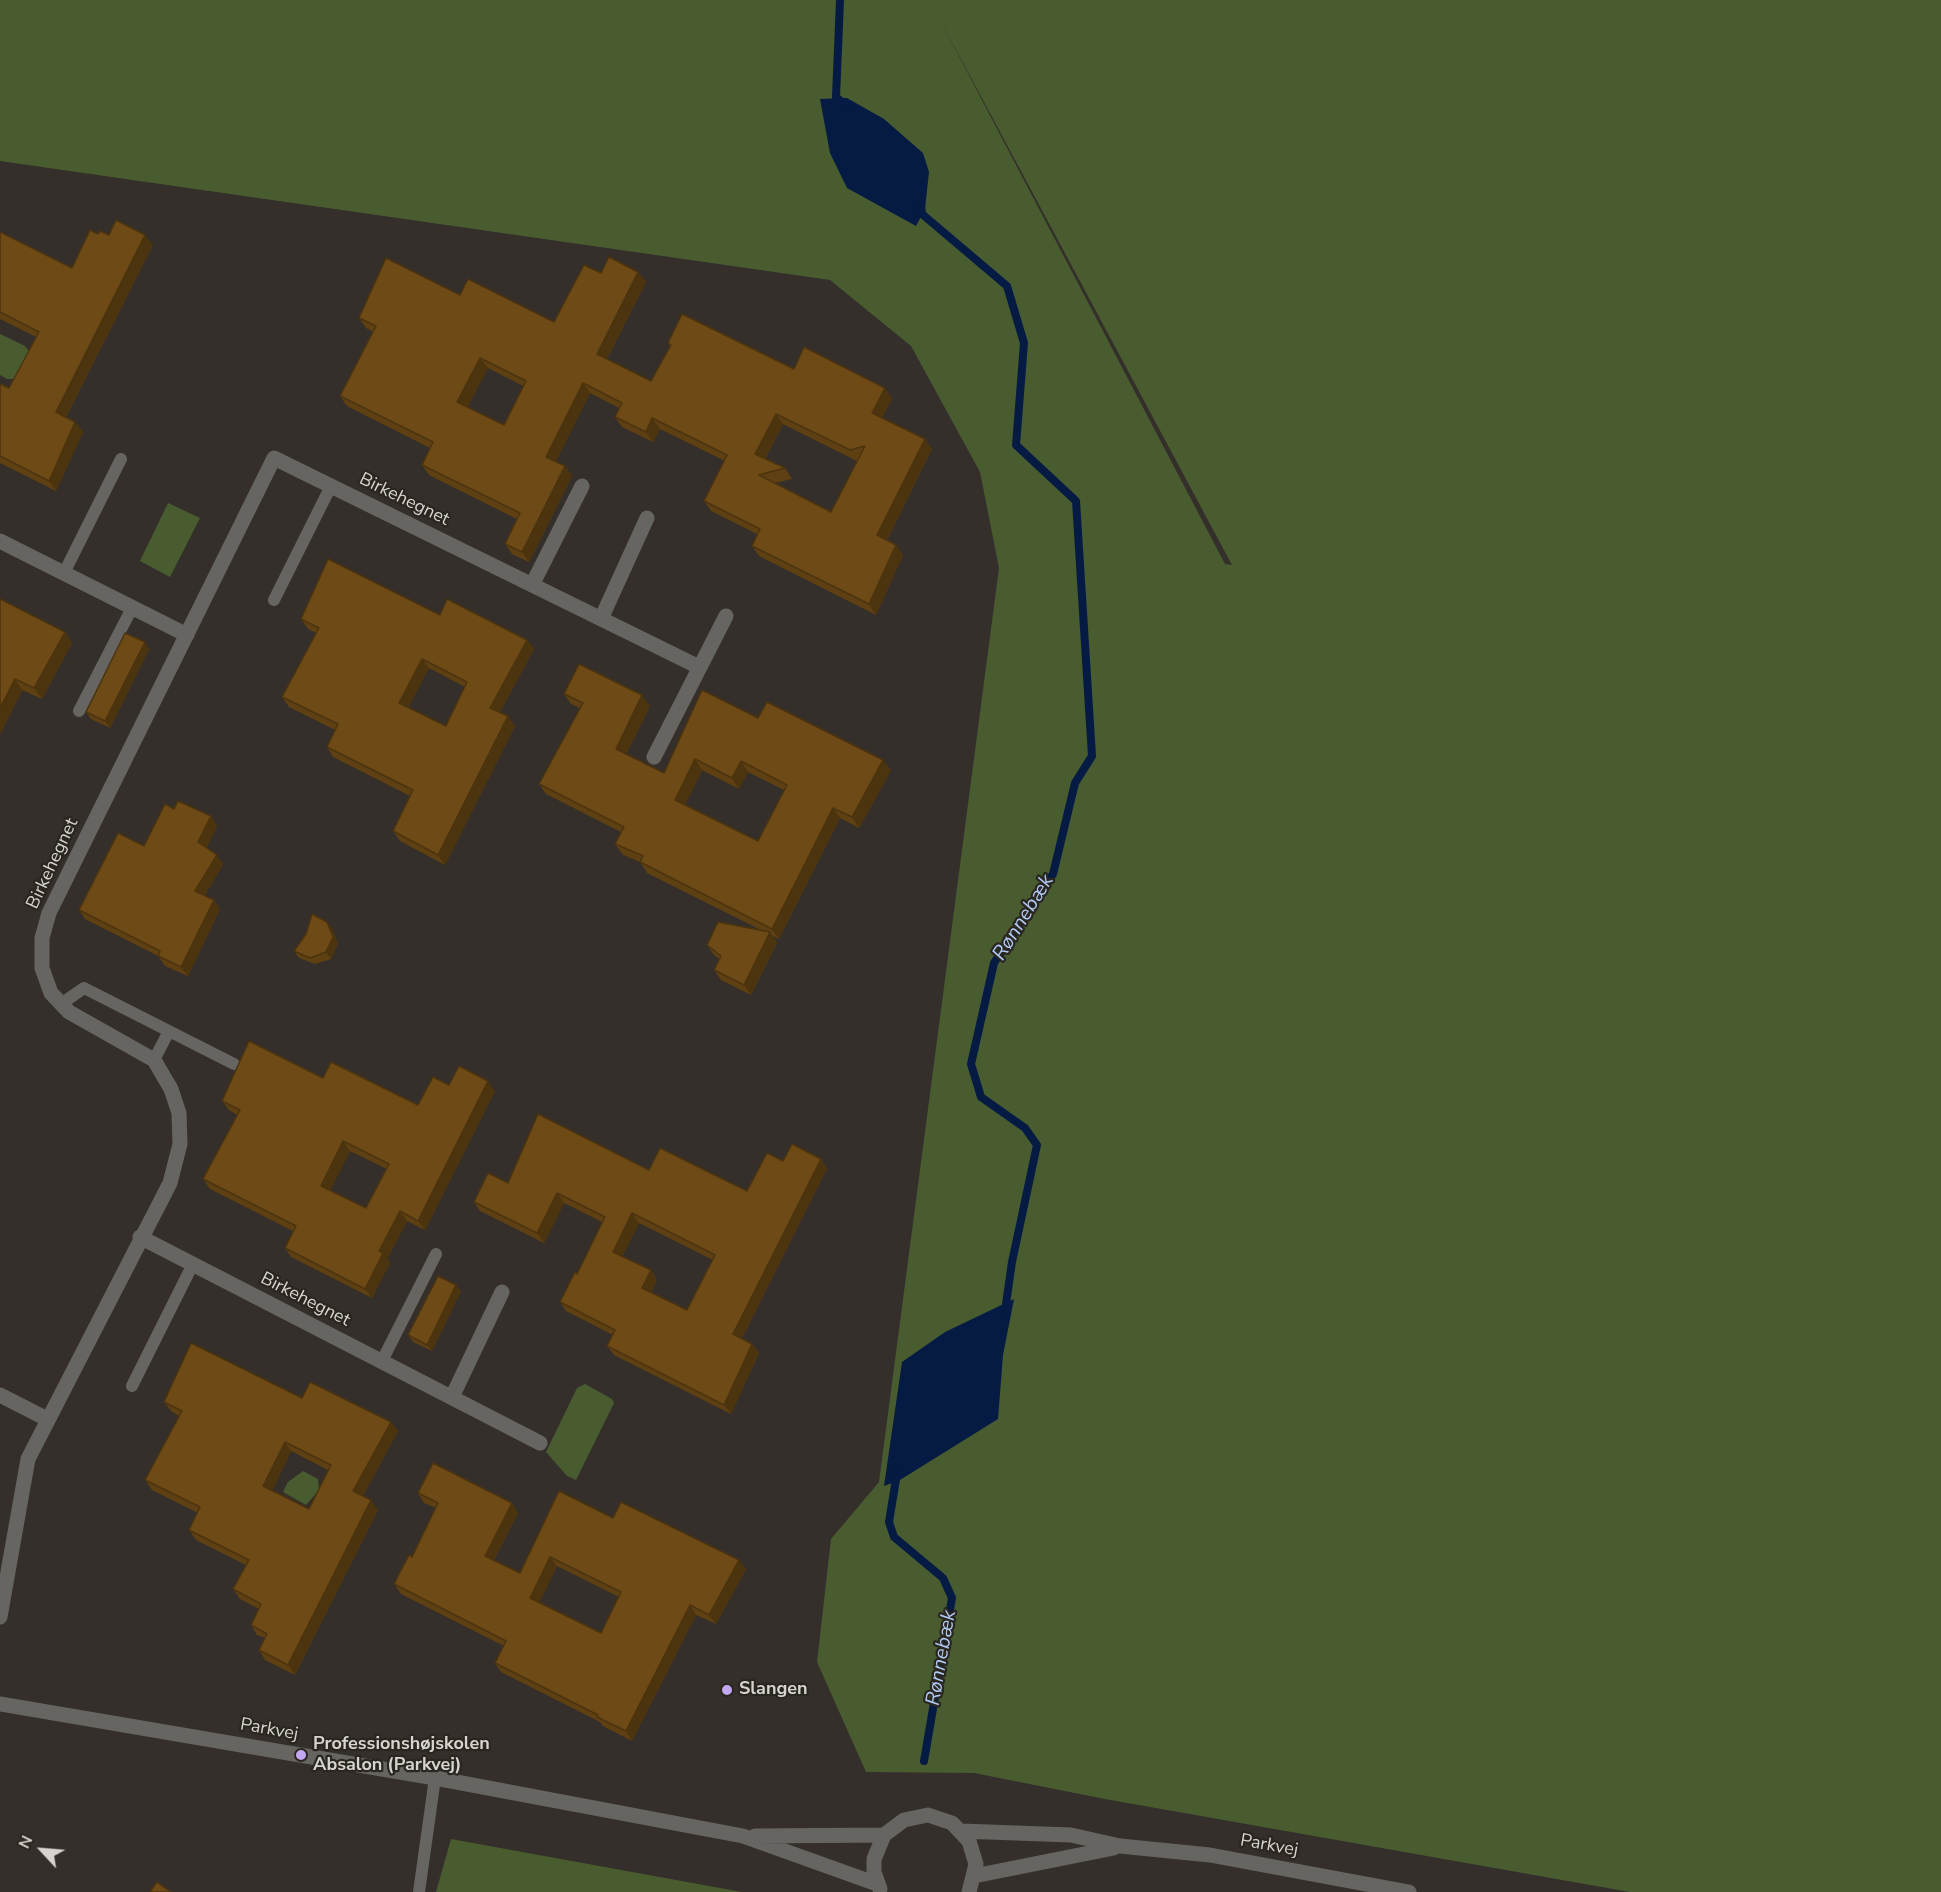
<!DOCTYPE html>
<meta charset="utf-8">
<style>
body{margin:0}
#map{position:relative;width:1941px;height:1892px;overflow:hidden;background:#342f2a;font-family:"Nunito Sans",sans-serif}
canvas{display:block}
.north{position:absolute;left:12px;top:1820px;width:60px;height:60px;-webkit-text-stroke:4px #2a2620;paint-order:stroke;rotate:296deg;font-size:16px;font-weight:700;line-height:24px;text-align:center;color:#d7d4d0}
.north::after{content:'';display:block;margin:auto;width:21px;height:27px;background:#d7d4d0;clip-path:polygon(50% 0,100% 100%,50% 72%,0 100%)}
</style>
<div id="map">
<canvas width="1941" height="1892"></canvas>
<div class="north">N</div>
</div>
<script>
const ctx = document.querySelector('canvas').getContext('2d');
ctx.lineJoin = 'round';
function fill(path, color) { ctx.fillStyle = color; ctx.fill(path, 'evenodd'); }
const shape = rows => new Path2D(rows.map(r => 'M' + r).join(''));
function stroke(path, color, width, dash) { ctx.strokeStyle = color; ctx.lineWidth = width; ctx.lineCap = dash ? 'butt' : 'round'; ctx.setLineDash(dash || []); ctx.stroke(path); }
function label(font, color, halo, rows, align = 'center') {
  ctx.font = font + ' "Nunito Sans",sans-serif'; ctx.lineWidth = 4.5; ctx.setLineDash([]); ctx.textBaseline = 'middle'; ctx.strokeStyle = halo; ctx.fillStyle = color; for (const [text, x, y, turn = 0] of rows) {
    ctx.save(); ctx.translate(x, y); ctx.rotate((+turn || 0) * Math.PI / 180); ctx.textAlign = isNaN(turn) ? turn : align; if (halo) ctx.strokeText(text, 0, 0); ctx.fillText(text, 0, 0); ctx.restore();
  }
}
fill(shape([
 [0,0,1941,0,1941,1892,1630,1892,1105,1799,974,1773,866,1772,817,1662,831,1539,879,1482,999,568,980,472,911,346,830,280,0,161],
 [939,18,1232,565,1225,564],
 [0,334,25,346,31,354,18,379,7,379,0,375],
 [168,503,200,518,170,577,140,561],
 [585,1384,612,1399,614,1403,576,1480,567,1476,546,1452,577,1388],
 [303,1471,318,1479,319,1490,306,1505,283,1492,288,1482],
 [451,1839,742,1892,436,1892]
]), '#495c30');
fill(shape([
 [847,98,884,119,923,153,929,172,925,209,916,226,847,188,830,153,820,99],
 [1014,1299,1003,1355,998,1419,900,1480,884,1486,902,1362,945,1332]
]), '#061b43');
stroke(shape([
 [840,0,836,97,846,105],
 [921,206,922,214,1007,286,1024,343,1016,445,1076,501,1092,756,1075,783,1053,874,994,963,971,1064,981,1097,1025,1128,1037,1145,1012,1262,1005,1311],
 [897,1473,889,1522,894,1537,943,1578,952,1598,924,1761]
]), '#061b43', 8);
stroke(shape([
 [64,573,121,459],
 [274,600,331,486],
 [79,711,132,608],
 [61,1004,84,988,234,1064],
 [154,1060,169,1031],
 [382,1361,436,1254],
 [132,1386,193,1264],
 [419,1892,435,1778]
]), '#676562', 12);
stroke(shape([
 [0,541,187,635],
 [532,585,582,486],
 [601,619,647,518],
 [654,757,726,616],
 [140,1237,540,1443],
 [0,1395,47,1419],
 [452,1397,502,1292],
 [0,1617,28,1459,170,1183,180,1144,179,1113,171,1089,154,1060,69,1012,51,993,42,968,42,938,49,913,274,458,699,667]
]), '#676562', 15);
stroke(shape([
 [0,1704,435,1778,743,1836,877,1884],
 [961,1831,1071,1835,1120,1846,1210,1855,1409,1892],
 [755,1836,884,1835],
 [974,1876,1114,1848],
 [880,1889,874,1872,874,1859,884,1835,904,1820,928,1815,952,1823,969,1841,976,1864,969,1892]
]), '#676562', 15);
fill(shape([
 [0,232,72,268,98,234,109,235,153,245,66,417,75,422,83,432,56,491,0,463,0,384,9,388,36,337,0,319],
 [638,272,646,282,607,359,651,381,670,347,668,343,794,369,892,398,882,418,932,449,887,540,896,545,903,555,876,615,759,556,752,546,757,534,711,511,704,501,725,461,660,429,653,442,622,427,615,417,619,408,590,393,556,461,565,466,572,476,529,562,512,554,505,544,517,519,429,475,422,465,430,448,347,406,340,396,373,332,366,328,359,318,460,295,554,322,601,273],
 [488,368,523,386,504,425,467,407],
 [783,424,857,461,858,460,831,512,775,483,792,479,785,468,765,459],
 [0,599,65,632,72,643,42,699,22,690,0,734],
 [440,615,527,640,534,649,500,712,515,726,445,865,400,841,393,831,410,796,333,757,327,747,335,730,289,707,282,697,316,633,308,629,301,619],
 [429,668,465,687,446,726,408,707],
 [149,649,110,728,91,719,86,712],
 [564,694,650,706,626,754,664,773,758,718,891,770,859,828,840,818,779,939,773,936,777,943,751,995,721,980,714,970,719,959,714,955,707,945,763,931,647,873,640,862,623,855,615,844,621,832,546,794,539,784,580,708,571,704],
 [702,770,739,789,748,772,784,790,758,841,685,805],
 [174,809,211,816,217,826,206,848,223,864,205,895,214,900,220,909,188,976,165,966,158,956,85,919,79,910,144,846],
 [332,928,338,944,331,959,315,964,299,958,294,951],
 [323,1078,418,1105,449,1085,495,1091,425,1230,407,1221,387,1259,390,1263,372,1298,291,1257,285,1248,293,1231,210,1189,203,1179,237,1115,229,1110,222,1101],
 [350,1151,387,1169,366,1208,330,1190],
 [783,1161,827,1168,742,1338,752,1344,759,1353,731,1414,614,1355,607,1346,613,1335,566,1311,560,1302,577,1274,602,1222,564,1203,544,1243,480,1211,474,1202,508,1183,649,1170,747,1191],
 [639,1223,713,1260,687,1310,651,1292,657,1280,651,1270,622,1256],
 [461,1291,432,1351,413,1342,408,1335],
 [302,1398,398,1431,363,1496,378,1510,295,1675,265,1660,259,1650,265,1638,257,1635,251,1625,259,1609,240,1599,233,1589,246,1565,196,1540,189,1530,198,1513,152,1490,145,1480,179,1416,171,1411,164,1402],
 [291,1451,328,1470,309,1509,272,1491],
 [418,1493,518,1513,494,1560,520,1573,613,1518,746,1569,716,1624,696,1615,632,1741,603,1726,600,1722,501,1672,495,1663,504,1646,401,1594,394,1584,412,1557,436,1508,424,1503],
 [557,1566,619,1597,601,1633,539,1603]
]), '#5e4013');
fill(shape([
 [145,235,153,245,63,422,56,412],
 [638,272,646,282,604,364,597,354],
 [480,358,488,368,465,412,457,402],
 [583,383,590,393,553,467,546,457],
 [885,388,892,398,880,423,872,413],
 [776,414,783,424,762,464,755,454],
 [652,418,660,429,653,442,646,432],
 [75,422,83,432,56,491,49,481],
 [925,439,932,449,884,545,877,535],
 [565,466,572,476,529,562,522,552],
 [896,545,903,555,876,615,869,604],
 [65,632,72,643,42,699,34,688],
 [527,640,534,649,497,717,490,708],
 [145,642,149,649,110,728,105,721],
 [422,659,429,668,406,712,399,703],
 [15,679,22,690,0,734,0,708],
 [642,695,650,706,623,760,616,749],
 [508,716,515,726,445,865,438,855],
 [695,759,702,770,683,810,675,800],
 [883,760,891,770,859,828,852,817],
 [741,761,748,772,739,789,732,778],
 [833,808,840,818,779,939,772,929],
 [211,816,217,826,205,852,198,842],
 [217,855,223,864,202,900,195,891],
 [214,900,220,909,188,976,181,967],
 [327,922,332,928,338,944,331,959,326,952],
 [770,932,777,943,751,995,744,985],
 [488,1081,495,1091,425,1230,418,1221],
 [343,1141,350,1151,328,1195,321,1186],
 [821,1159,827,1168,739,1343,733,1334],
 [557,1193,564,1203,544,1243,537,1233],
 [400,1211,407,1221,387,1259,390,1263,372,1298,365,1289,379,1251],
 [632,1213,639,1223,620,1261,613,1252],
 [651,1270,657,1280,648,1297,642,1288],
 [456,1285,461,1291,432,1351,427,1345],
 [752,1344,759,1353,731,1414,724,1405],
 [391,1422,398,1431,360,1501,353,1491],
 [285,1442,291,1451,270,1496,263,1486],
 [371,1500,378,1510,295,1675,288,1665],
 [512,1503,518,1513,491,1565,485,1556],
 [550,1557,557,1566,537,1608,530,1598],
 [739,1560,746,1569,716,1624,709,1615],
 [690,1605,696,1615,632,1741,626,1731]
]), '#4c340f');
const building = shape([
 [116,220,145,235,56,412,75,422,49,481,0,456,0,384,9,388,39,332,0,312,0,232,72,268,90,230,98,234,100,231,109,235,116,220],
 [609,257,638,272,597,354,651,381,671,345,668,343,682,314,794,369,804,347,885,388,872,413,925,439,877,535,896,545,869,604,752,546,760,529,704,501,727,455,652,418,646,432,615,417,622,403,583,383,546,457,565,466,522,552,505,544,520,513,422,465,433,442,340,396,376,326,359,318,386,258,460,295,468,279,554,322,584,265,601,273,609,257],
 [480,358,526,381,504,425,457,402,480,358],
 [776,414,850,450,865,446,831,512,759,475,785,468,755,454,776,414],
 [328,559,440,615,447,599,527,640,490,708,508,716,438,855,393,831,413,790,327,747,338,724,282,697,319,628,301,619,328,559],
 [422,659,467,682,446,726,399,703,422,659],
 [0,599,65,632,34,688,15,679,0,708,0,599],
 [125,633,145,642,105,721,86,712,125,633],
 [579,664,642,695,616,749,664,773,702,690,758,718,767,702,883,760,852,817,833,808,772,929,640,862,643,856,615,844,624,827,539,784,583,703,564,694,579,664],
 [695,759,732,778,741,761,787,785,758,841,675,800,695,759],
 [178,801,211,816,198,842,217,855,195,891,214,900,181,967,158,956,160,951,79,910,118,833,144,846,165,804,174,809,178,801],
 [312,914,327,922,333,937,326,952,310,958,294,951,306,934,312,914],
 [718,922,770,932,744,985,714,970,721,956,707,945,718,922],
 [249,1041,323,1078,331,1062,418,1105,433,1077,449,1085,459,1066,488,1081,418,1221,400,1211,379,1251,383,1253,365,1289,285,1248,296,1226,203,1179,240,1110,222,1101,249,1041],
 [343,1141,389,1164,366,1208,321,1186,343,1141],
 [538,1114,649,1170,660,1148,747,1191,767,1153,783,1161,792,1144,821,1159,733,1334,752,1344,724,1405,607,1346,615,1330,560,1302,575,1272,577,1274,605,1217,557,1193,537,1233,474,1202,488,1173,508,1183,538,1114],
 [632,1213,715,1255,687,1310,642,1288,651,1270,613,1252,632,1213],
 [438,1276,456,1285,427,1345,408,1335,438,1276],
 [191,1343,302,1398,310,1382,391,1422,353,1491,371,1500,288,1665,259,1650,267,1634,251,1625,261,1604,233,1589,249,1560,189,1530,200,1507,145,1480,182,1411,164,1402,191,1343],
 [285,1442,331,1465,309,1509,263,1486,285,1442],
 [433,1463,512,1503,485,1556,520,1573,559,1491,613,1518,621,1502,739,1560,709,1615,690,1605,626,1731,597,1717,598,1715,495,1663,506,1641,394,1584,409,1555,412,1557,438,1503,418,1493,433,1463],
 [550,1557,621,1592,601,1633,530,1598,550,1557],
 [157,1882,171,1892,150,1892,157,1882]
]);
fill(building, '#6d4a16');
stroke(building, '#4c340f', 1.5);
for (const [x, y, r, color] of [
 [727,1690,6,"#c3a7f2"],
 [301,1755,6,"#c3a7f2"]
]) { const dot = new Path2D(); dot.arc(x, y, r, 0, 2 * Math.PI); ctx.fillStyle = color; ctx.fill(dot); stroke(dot, '#2a2620', 2); }
label('18px', '#d7d4d0', '#2a2620', [
 ["Birkehegnet",404,500,26],
 ["Birkehegnet",53,864,-65],
 ["Birkehegnet",305,1300,27],
 ["Parkvej",269,1730,10],
 ["Parkvej",1269,1846,10]
]);
label('bold 18px', '#d7d4d0', '#2a2620', [
 ["Slangen",739,1690],
 ["Professionshøjskolen",313,1745],
 ["Absalon (Parkvej)",313,1766]
], 'left');
label('italic 20px', '#b2cbf6', '#2a2620', [
 ["Rønnebæk",1024,918,-58],
 ["Rønnebæk",942,1658,-80]
]);
</script>
